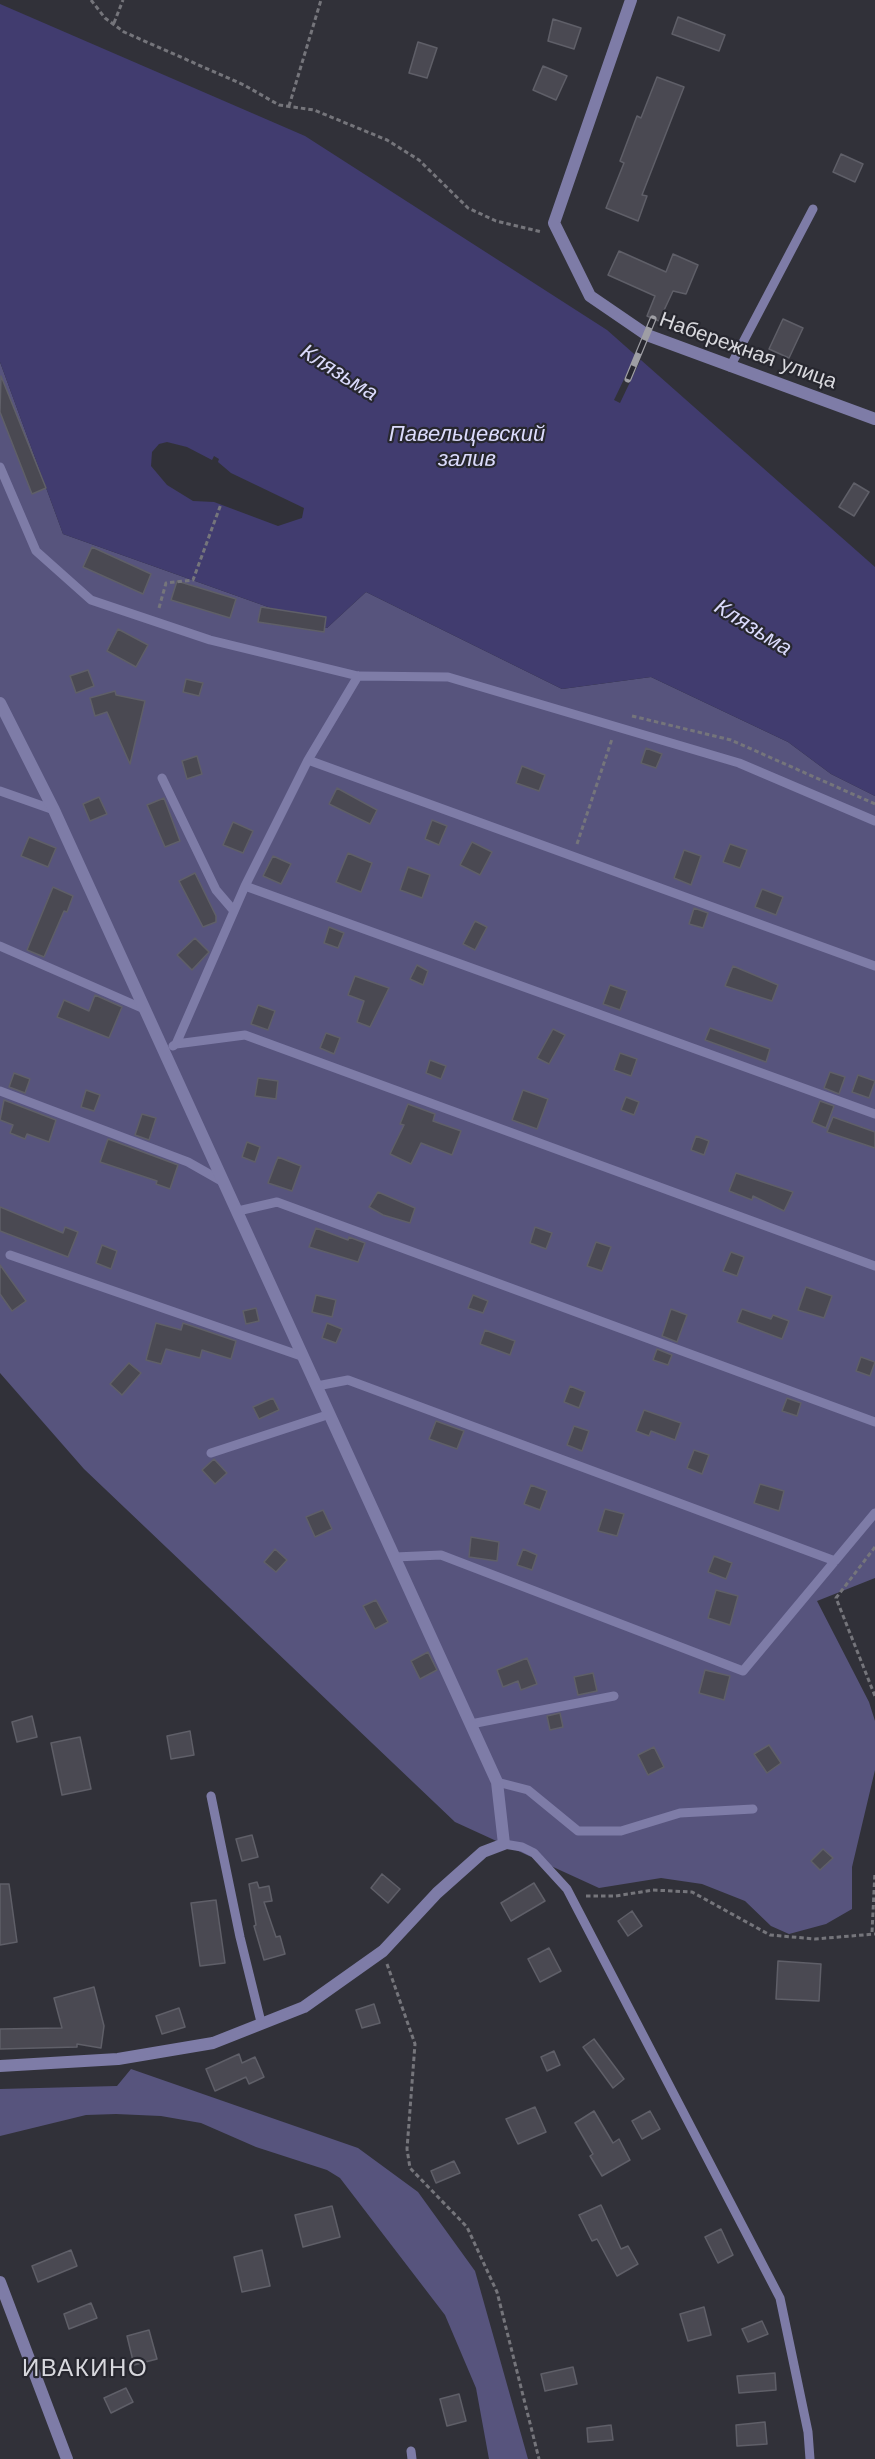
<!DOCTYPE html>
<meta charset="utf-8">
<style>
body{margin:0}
canvas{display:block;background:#313139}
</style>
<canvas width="875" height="2459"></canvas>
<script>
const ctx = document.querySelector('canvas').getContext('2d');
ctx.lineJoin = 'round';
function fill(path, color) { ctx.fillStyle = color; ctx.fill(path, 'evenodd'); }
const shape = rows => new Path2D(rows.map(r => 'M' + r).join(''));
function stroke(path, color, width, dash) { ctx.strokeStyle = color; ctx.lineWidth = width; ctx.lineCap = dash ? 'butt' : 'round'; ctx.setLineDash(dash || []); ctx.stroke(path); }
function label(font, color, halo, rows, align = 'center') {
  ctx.font = font + ' "Work Sans",sans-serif'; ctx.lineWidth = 4.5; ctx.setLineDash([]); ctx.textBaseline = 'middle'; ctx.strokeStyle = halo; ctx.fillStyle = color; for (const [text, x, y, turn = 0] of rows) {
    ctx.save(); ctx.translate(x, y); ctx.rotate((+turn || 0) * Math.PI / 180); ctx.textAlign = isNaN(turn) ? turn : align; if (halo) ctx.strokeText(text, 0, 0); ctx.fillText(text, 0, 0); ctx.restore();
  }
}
fill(shape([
 [0,362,63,534,327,628,366,592,562,689,651,677,788,742,831,774,875,796,875,1578,817,1601,869,1702,875,1721,875,1770,852,1867,852,1909,826,1924,789,1934,771,1926,745,1901,702,1884,661,1878,599,1888,455,1822,84,1469,0,1373],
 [131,2069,358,2148,418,2192,475,2271,528,2459,489,2459,476,2388,445,2315,340,2178,327,2170,256,2147,201,2123,161,2116,116,2114,86,2115,0,2136,0,2089,117,2086]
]), '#57547d');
fill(shape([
 [0,4,305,136,607,330,875,567,875,796,831,774,788,742,651,677,562,689,366,592,327,628,63,534,0,362],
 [167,442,187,447,212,460,214,456,219,459,218,462,231,473,304,508,302,518,278,526,214,502,193,501,167,485,151,466,152,452,159,444]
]), '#413c6f');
fill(shape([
 [637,352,642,357,620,403,614,400]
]), '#313139');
const building = shape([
 [678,17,725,35,719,51,672,34,678,17],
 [553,19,581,28,574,49,548,41,553,19],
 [418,42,437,48,427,78,409,73,418,42],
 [543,66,567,76,556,100,533,90,543,66],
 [657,77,684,87,642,195,647,196,638,221,606,208,624,163,620,161,637,116,641,118,657,77],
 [841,154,863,164,855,182,833,172,841,154],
 [619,251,666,272,673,254,698,265,686,294,673,291,659,321,647,316,655,296,608,275,619,251],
 [783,319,803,328,789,358,769,349,783,319],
 [1,376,46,488,32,494,0,412,1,376],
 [854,483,869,492,854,516,839,507,854,483],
 [92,547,151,574,143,594,83,567,92,547],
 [177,581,236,599,230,618,171,600,177,581],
 [261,607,326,617,324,632,258,622,261,607],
 [118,629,148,645,136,667,107,651,118,629],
 [88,670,94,686,76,693,70,676,88,670],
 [186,679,203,683,199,696,183,692,186,679],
 [115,691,116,695,145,701,130,764,107,712,95,716,90,698,115,691],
 [646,748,662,754,656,768,641,763,646,748],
 [197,756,202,774,187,779,182,761,197,756],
 [522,766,545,775,539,791,516,783,522,766],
 [337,788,377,810,370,824,329,804,337,788],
 [99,797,107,814,90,821,83,804,99,797],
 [164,798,180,841,165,847,147,805,164,798],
 [432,820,447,826,439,845,425,839,432,820],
 [233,822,253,831,243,853,223,845,233,822],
 [29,837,56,848,48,867,21,856,29,837],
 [472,842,492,852,480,875,460,865,472,842],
 [730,844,747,850,740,868,723,862,730,844],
 [684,850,701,856,691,885,674,878,684,850],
 [348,853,372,863,361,892,336,882,348,853],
 [273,856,291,864,281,884,263,876,273,856],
 [408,867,430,875,422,898,400,890,408,867],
 [195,873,216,916,216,922,203,927,179,881,195,873],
 [53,887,73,896,67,912,64,911,44,957,27,950,53,887],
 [762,889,783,897,776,915,755,907,762,889],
 [694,908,708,913,703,928,689,924,694,908],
 [475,921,487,927,475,950,463,944,475,921],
 [329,927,344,933,338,948,324,943,329,927],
 [195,938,209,952,192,970,177,955,195,938],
 [417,965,428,971,423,985,410,979,417,965],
 [733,966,778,985,772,1001,725,986,733,966],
 [355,976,389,988,370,1027,357,1022,364,1001,348,995,355,976],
 [610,985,627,991,620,1010,603,1004,610,985],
 [95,995,122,1007,109,1038,57,1017,64,1000,89,1011,95,995],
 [258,1005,275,1011,268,1030,251,1024,258,1005],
 [710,1028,770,1049,766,1062,705,1040,710,1028],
 [553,1029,565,1035,549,1064,537,1058,553,1029],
 [326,1033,340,1038,334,1054,320,1048,326,1033],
 [620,1053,637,1059,631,1076,614,1070,620,1053],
 [430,1060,446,1066,441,1079,426,1073,430,1060],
 [830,1072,845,1077,839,1094,824,1088,830,1072],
 [14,1073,30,1079,25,1093,9,1087,14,1073],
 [858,1075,875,1081,869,1098,852,1092,858,1075],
 [258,1078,278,1081,276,1099,255,1096,258,1078],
 [86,1090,100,1095,94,1111,81,1107,86,1090],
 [523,1090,548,1099,537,1129,512,1120,523,1090],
 [626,1097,639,1102,634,1115,621,1110,626,1097],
 [4,1100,56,1120,49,1142,27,1134,25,1139,10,1133,13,1125,0,1120,4,1100],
 [820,1101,834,1106,826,1128,812,1122,820,1101],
 [408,1104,435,1114,433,1121,461,1131,452,1155,421,1143,411,1164,390,1154,404,1125,400,1124,408,1104],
 [142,1114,156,1118,149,1140,135,1135,142,1114],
 [833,1117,875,1132,875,1148,827,1132,833,1117],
 [696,1136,709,1141,704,1155,691,1150,696,1136],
 [108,1139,178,1165,170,1189,156,1184,157,1181,100,1162,108,1139],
 [247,1142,260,1147,255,1162,242,1157,247,1142],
 [278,1157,301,1166,292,1191,268,1183,278,1157],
 [736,1173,793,1192,784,1211,753,1196,752,1200,729,1191,736,1173],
 [378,1192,415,1208,410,1223,383,1215,369,1207,378,1192],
 [0,1207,63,1233,65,1227,78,1232,68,1257,0,1231,0,1207],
 [535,1227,552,1233,546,1249,530,1243,535,1227],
 [316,1228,348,1240,349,1237,365,1243,358,1262,309,1247,316,1228],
 [596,1242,611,1247,602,1271,587,1266,596,1242],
 [102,1245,117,1251,111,1269,96,1263,102,1245],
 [731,1252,744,1257,737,1276,723,1271,731,1252],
 [0,1265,26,1301,12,1311,0,1294,0,1265],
 [806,1287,832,1296,824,1318,798,1310,806,1287],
 [316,1295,336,1300,332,1317,312,1312,316,1295],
 [473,1295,488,1301,483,1313,468,1308,473,1295],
 [256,1308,259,1321,246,1324,243,1311,256,1308],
 [671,1309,687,1315,677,1342,662,1336,671,1309],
 [742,1309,771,1319,773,1315,789,1321,782,1339,737,1322,742,1309],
 [156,1323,181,1330,183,1323,236,1341,231,1359,202,1350,200,1358,166,1349,161,1364,146,1360,156,1323],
 [327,1323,342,1329,336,1343,322,1338,327,1323],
 [485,1330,515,1341,510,1355,480,1344,485,1330],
 [657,1349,672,1355,668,1365,653,1360,657,1349],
 [861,1357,875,1362,870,1376,856,1371,861,1357],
 [129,1363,141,1373,122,1395,110,1384,129,1363],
 [570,1386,585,1392,579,1408,564,1402,570,1386],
 [273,1398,279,1410,259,1419,253,1407,273,1398],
 [787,1398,801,1403,797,1416,782,1411,787,1398],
 [644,1410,681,1423,675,1440,651,1431,649,1436,636,1431,644,1410],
 [436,1421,464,1431,457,1449,429,1439,436,1421],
 [574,1426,589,1431,582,1451,567,1445,574,1426],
 [694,1450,709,1455,702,1474,687,1468,694,1450],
 [214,1459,227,1473,215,1484,202,1470,214,1459],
 [760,1484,784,1491,779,1511,754,1503,760,1484],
 [531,1485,547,1491,540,1510,524,1504,531,1485],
 [605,1509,624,1514,617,1536,598,1531,605,1509],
 [323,1510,332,1529,315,1537,306,1517,323,1510],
 [471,1537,499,1542,497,1561,469,1557,471,1537],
 [275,1549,287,1560,276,1572,264,1562,275,1549],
 [523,1549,537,1555,532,1570,517,1565,523,1549],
 [714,1556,732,1563,726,1579,708,1572,714,1556],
 [716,1590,738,1596,730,1625,708,1618,716,1590],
 [376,1600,388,1622,375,1629,363,1606,376,1600],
 [428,1652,437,1670,420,1679,411,1661,428,1652],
 [527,1658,537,1684,521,1690,518,1681,503,1687,497,1670,527,1658],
 [705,1670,730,1676,724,1700,699,1693,705,1670],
 [593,1673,597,1691,578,1695,574,1677,593,1673],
 [560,1713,563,1727,550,1730,547,1716,560,1713],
 [32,1716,37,1737,17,1742,12,1722,32,1716],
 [190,1731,194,1755,171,1759,167,1736,190,1731],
 [80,1737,91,1789,62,1795,51,1743,80,1737],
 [769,1745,781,1763,767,1773,754,1754,769,1745],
 [654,1747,664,1767,648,1775,638,1755,654,1747],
 [252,1835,258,1857,242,1861,236,1839,252,1835],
 [823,1849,833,1858,820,1870,811,1861,823,1849],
 [382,1874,400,1889,388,1903,371,1888,382,1874],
 [257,1882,259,1888,269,1886,272,1901,264,1902,276,1937,280,1936,285,1954,264,1960,254,1926,256,1925,249,1884,257,1882],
 [534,1883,545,1901,511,1921,501,1903,534,1883],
 [0,1884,9,1884,17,1942,0,1945,0,1884],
 [216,1900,225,1963,200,1966,191,1903,216,1900],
 [632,1911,642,1926,628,1936,618,1921,632,1911],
 [549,1948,561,1971,540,1982,528,1959,549,1948],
 [778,1961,821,1964,819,2001,776,1999,778,1961],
 [94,1987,104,2026,101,2048,77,2044,77,2047,0,2049,0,2029,62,2028,54,1998,94,1987],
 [374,2004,380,2023,362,2028,356,2010,374,2004],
 [179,2008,185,2027,162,2034,156,2016,179,2008],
 [594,2039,624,2079,613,2088,583,2047,594,2039],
 [554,2051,560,2065,547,2071,541,2057,554,2051],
 [239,2054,242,2063,255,2057,264,2077,249,2084,246,2077,215,2091,206,2069,239,2054],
 [535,2107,546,2132,518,2144,506,2119,535,2107],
 [594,2111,613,2143,619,2139,630,2160,602,2176,590,2156,593,2154,575,2123,594,2111],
 [650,2111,660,2129,642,2139,632,2121,650,2111],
 [454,2161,460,2173,436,2183,431,2171,454,2161],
 [601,2205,621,2249,628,2246,638,2264,617,2276,597,2239,592,2241,579,2215,601,2205],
 [332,2206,340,2237,303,2247,295,2215,332,2206],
 [721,2229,733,2255,718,2263,705,2237,721,2229],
 [71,2250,77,2266,38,2282,32,2266,71,2250],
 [262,2250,270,2286,242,2292,234,2257,262,2250],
 [91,2303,97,2318,69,2329,64,2314,91,2303],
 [704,2307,711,2335,688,2341,680,2314,704,2307],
 [762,2321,768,2334,748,2342,742,2329,762,2321],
 [149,2330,157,2359,134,2365,127,2336,149,2330],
 [573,2367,577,2384,545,2391,541,2374,573,2367],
 [775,2373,776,2390,739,2393,737,2376,775,2373],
 [126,2388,133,2402,111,2413,104,2398,126,2388],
 [459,2394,466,2421,447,2426,440,2399,459,2394],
 [765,2422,767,2444,737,2446,736,2425,765,2422],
 [611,2425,613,2440,588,2442,587,2428,611,2425]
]);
fill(building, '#4a4952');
stroke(building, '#5f5f68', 1.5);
stroke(shape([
 [91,0,105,18,124,32,244,85,279,105,314,110,387,140,419,160,468,208,496,221,542,232],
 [114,23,123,0],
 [289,106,321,0],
 [159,608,166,583,193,580,221,504],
 [632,716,731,740,875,804],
 [577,844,612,739],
 [875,1547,836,1598,875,1696],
 [586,1896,616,1896,653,1890,692,1892,770,1935,815,1939,875,1934],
 [872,1932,875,1872],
 [387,1964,415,2044,407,2149,410,2168,467,2227,497,2292,539,2459]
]), '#75757b', 3, [4.5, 3]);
stroke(shape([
 [730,367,813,209],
 [0,467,36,551,91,600,210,640,358,676,448,677,739,763,875,821],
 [308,760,875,966],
 [162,778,216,890,234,911],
 [0,791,54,810],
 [245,886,875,1114],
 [0,946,144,1009],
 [176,1044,245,1035,875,1266],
 [173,1046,176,1044,245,886,308,760,358,676],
 [0,1091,188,1162,225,1183],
 [238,1211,277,1202,875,1422],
 [10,1255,304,1357],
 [317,1386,348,1380,835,1561],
 [211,1453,330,1414],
 [395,1557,441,1555,743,1671,875,1513],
 [471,1724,614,1696],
 [497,1782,528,1790,578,1831,621,1831,680,1813,753,1809],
 [211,1796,240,1937,261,2022],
 [504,1844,522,1847,534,1853,567,1889,780,2298,808,2432,810,2459],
 [411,2451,412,2459]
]), '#7e7ca7', 9);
stroke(shape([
 [631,0,554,223,590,296,647,335,875,419],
 [0,703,54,810,497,1782,504,1844,483,1852,437,1893,383,1951,304,2007,213,2043,118,2059,0,2066],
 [0,2282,67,2459]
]), '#7e7ca7', 12);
const rail = shape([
 [628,379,653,319]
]);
stroke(rail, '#9e9ea4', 7);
stroke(rail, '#27272f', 4.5, [14]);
label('21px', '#d8d8dd', '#27272f', [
 ["Набережная улица",748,351,20]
]);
label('italic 22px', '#dbdbfc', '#27272f', [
 ["Клязьма",339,373,32],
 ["Павельцевский",467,435],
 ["залив",467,460],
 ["Клязьма",753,628,32]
]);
ctx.letterSpacing = '1.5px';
label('24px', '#d8d8dd', '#27272f', [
 ["ИВАКИНО",85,2369]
]);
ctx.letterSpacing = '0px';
</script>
